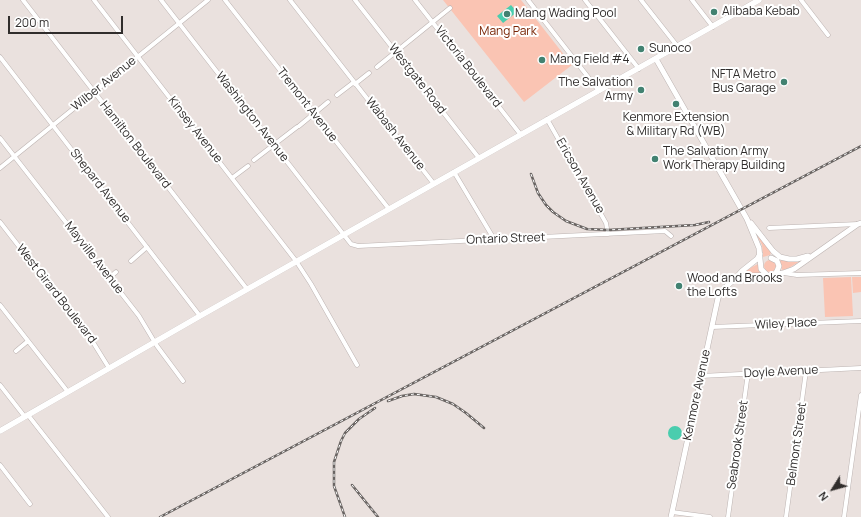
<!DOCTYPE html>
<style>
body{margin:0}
#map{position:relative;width:861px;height:517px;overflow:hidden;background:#eae1de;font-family:Manrope,sans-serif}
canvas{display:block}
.north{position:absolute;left:813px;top:469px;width:40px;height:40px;-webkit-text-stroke:3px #fff;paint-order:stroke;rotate:233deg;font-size:11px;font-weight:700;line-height:16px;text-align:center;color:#302d2c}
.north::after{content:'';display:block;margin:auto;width:14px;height:18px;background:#302d2c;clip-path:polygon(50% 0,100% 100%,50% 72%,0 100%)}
.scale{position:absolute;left:8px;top:16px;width:115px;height:18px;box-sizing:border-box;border:2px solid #302d2c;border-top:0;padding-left:5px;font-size:12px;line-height:14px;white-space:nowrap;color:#302d2c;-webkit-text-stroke:3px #fff;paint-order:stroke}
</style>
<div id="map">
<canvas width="861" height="517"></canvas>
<div class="north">N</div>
<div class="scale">200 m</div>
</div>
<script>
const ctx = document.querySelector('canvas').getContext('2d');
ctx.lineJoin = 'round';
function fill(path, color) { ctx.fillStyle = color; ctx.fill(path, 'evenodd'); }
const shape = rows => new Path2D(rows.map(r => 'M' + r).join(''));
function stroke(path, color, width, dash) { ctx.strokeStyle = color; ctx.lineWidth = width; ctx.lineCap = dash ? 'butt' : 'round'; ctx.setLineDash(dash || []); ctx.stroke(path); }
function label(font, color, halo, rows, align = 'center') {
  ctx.font = font + ' Manrope,sans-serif'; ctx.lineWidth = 4; ctx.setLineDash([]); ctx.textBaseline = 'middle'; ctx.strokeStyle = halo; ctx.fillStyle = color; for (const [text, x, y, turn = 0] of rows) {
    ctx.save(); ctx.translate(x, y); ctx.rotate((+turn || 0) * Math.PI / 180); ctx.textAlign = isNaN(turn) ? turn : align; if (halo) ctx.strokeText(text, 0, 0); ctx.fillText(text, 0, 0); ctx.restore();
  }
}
fill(shape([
 [443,0,521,0,572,65,524,102],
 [755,232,768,247,771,252,770,255,763,257,762,245],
 '764 266a6 6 0 1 1 12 0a6 6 0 1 1-12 0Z',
 [781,260,793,262,802,260,787,269,782,270,780,261],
 [758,264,760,274,744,274,743,273,752,267],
 [851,277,853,316,825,317,823,278],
 [852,277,861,277,861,292,853,293]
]), '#fac4b3');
fill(shape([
 [511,5,517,12,503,23,497,16],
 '668 433a7 7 0 1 1 14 0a7 7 0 1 1-14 0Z'
]), '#4acdae');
const minor = shape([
 [23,0,247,289],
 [94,0,296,261,311,284,357,365],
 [161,0,351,244,358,246,665,231,671,236],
 [225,0,389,209],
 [290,0,434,184],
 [355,0,479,158],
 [415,0,521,135],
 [528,0,599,91],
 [585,0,639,69],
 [641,0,678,47],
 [692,0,713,27],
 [801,0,828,35],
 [0,57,200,316],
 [377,67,450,8],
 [355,84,369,73],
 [337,95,354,82],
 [547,119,606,223,608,234],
 [299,126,328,102],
 [0,138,139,316,157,346,183,381],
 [254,160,297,127],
 [0,168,208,0],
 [454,172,494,239],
 [232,178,248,166],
 [0,222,91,339,109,368],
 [769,228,858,224],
 [131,261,147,247],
 [784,273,797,275,861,273],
 [109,278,116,272],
 [0,305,68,392],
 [712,327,861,321],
 [16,351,28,341],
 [701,376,861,368],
 [0,385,25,417],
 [28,415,108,517],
 [0,465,30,504],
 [672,512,710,517],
 [728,517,748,373],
 [786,517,806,371],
 [844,517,861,395]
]);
const tertiary = shape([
 [656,59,747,219,759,248,761,269,767,275],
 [751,223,773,251,780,257,789,259,797,259,808,256],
 [773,275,783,273,794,269,858,224,861,223],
 [735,279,746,276,774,275,777,271,779,266,777,261,771,258],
 [671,517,718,298,721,291,735,279,742,271,757,259,760,254]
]);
const secondary = shape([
 [0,431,200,316,759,0]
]);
stroke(minor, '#bcb3b1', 5);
stroke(tertiary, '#bcb3b1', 6);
stroke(secondary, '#bcb3b1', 6);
stroke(minor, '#fff', 4);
stroke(tertiary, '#fff', 5);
stroke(secondary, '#fff', 5.5);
const rail = shape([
 [531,174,538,193,546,205,553,212,566,221,587,229,608,230,695,225,709,222],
 [388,401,402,396,414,394,436,397,453,404,466,413,484,428],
 [352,485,378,517],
 [160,517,861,146],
 [345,517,334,486,334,462,341,441,345,433,359,419,375,408]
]);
stroke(rail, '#696462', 2.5);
stroke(rail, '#fff', 1, [3]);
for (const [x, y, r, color] of [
 [714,12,4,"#428271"],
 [507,14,4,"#428271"],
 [641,49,4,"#428271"],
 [542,60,4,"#428271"],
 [784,82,4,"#428271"],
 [641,90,4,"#428271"],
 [676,104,4,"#428271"],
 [655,159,4,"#428271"],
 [679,286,4,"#428271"]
]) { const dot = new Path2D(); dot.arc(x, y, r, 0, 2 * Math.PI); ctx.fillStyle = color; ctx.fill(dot); stroke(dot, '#fff', 1.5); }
label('12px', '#302d2c', '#fff', [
 ["Alibaba Kebab",722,12],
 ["Mang Wading Pool",515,14],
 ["Sunoco",649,49],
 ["Mang Field #4",550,60],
 ["NFTA Metro",776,75,"right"],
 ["Bus Garage",776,89,"right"],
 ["The Salvation",633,83,"right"],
 ["Army",633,97,"right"],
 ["Kenmore Extension",676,118,"center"],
 ["& Military Rd (WB)",676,132,"center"],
 ["The Salvation Army",663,152],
 ["Work Therapy Building",663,166],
 ["Wood and Brooks",687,279],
 ["the Lofts",687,293]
], 'left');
label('12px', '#782405', '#fff', [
 ["Mang Park",508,32]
]);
label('12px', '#302d2c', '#fff', [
 ["Victoria Boulevard",468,67,52],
 ["Westgate Road",417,79,52],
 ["Wilber Avenue",104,84,-39],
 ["Tremont Avenue",307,105,52],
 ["Washington Avenue",252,117,52],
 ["Kinsey Avenue",195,130,52],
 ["Wabash Avenue",395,134,52],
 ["Hamilton Boulevard",135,145,52],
 ["Ericson Avenue",580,176,60],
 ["Shepard Avenue",100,186,52],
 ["Ontario Street",506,239,-2],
 ["Mayville Avenue",94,258,52],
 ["West Girard Boulevard",56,294,52],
 ["Wiley Place",786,324,-3],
 ["Doyle Avenue",781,372,-3],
 ["Kenmore Avenue",697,395,-78],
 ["Belmont Street",797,444,-82],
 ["Seabrook Street",738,445,-82]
]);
</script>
